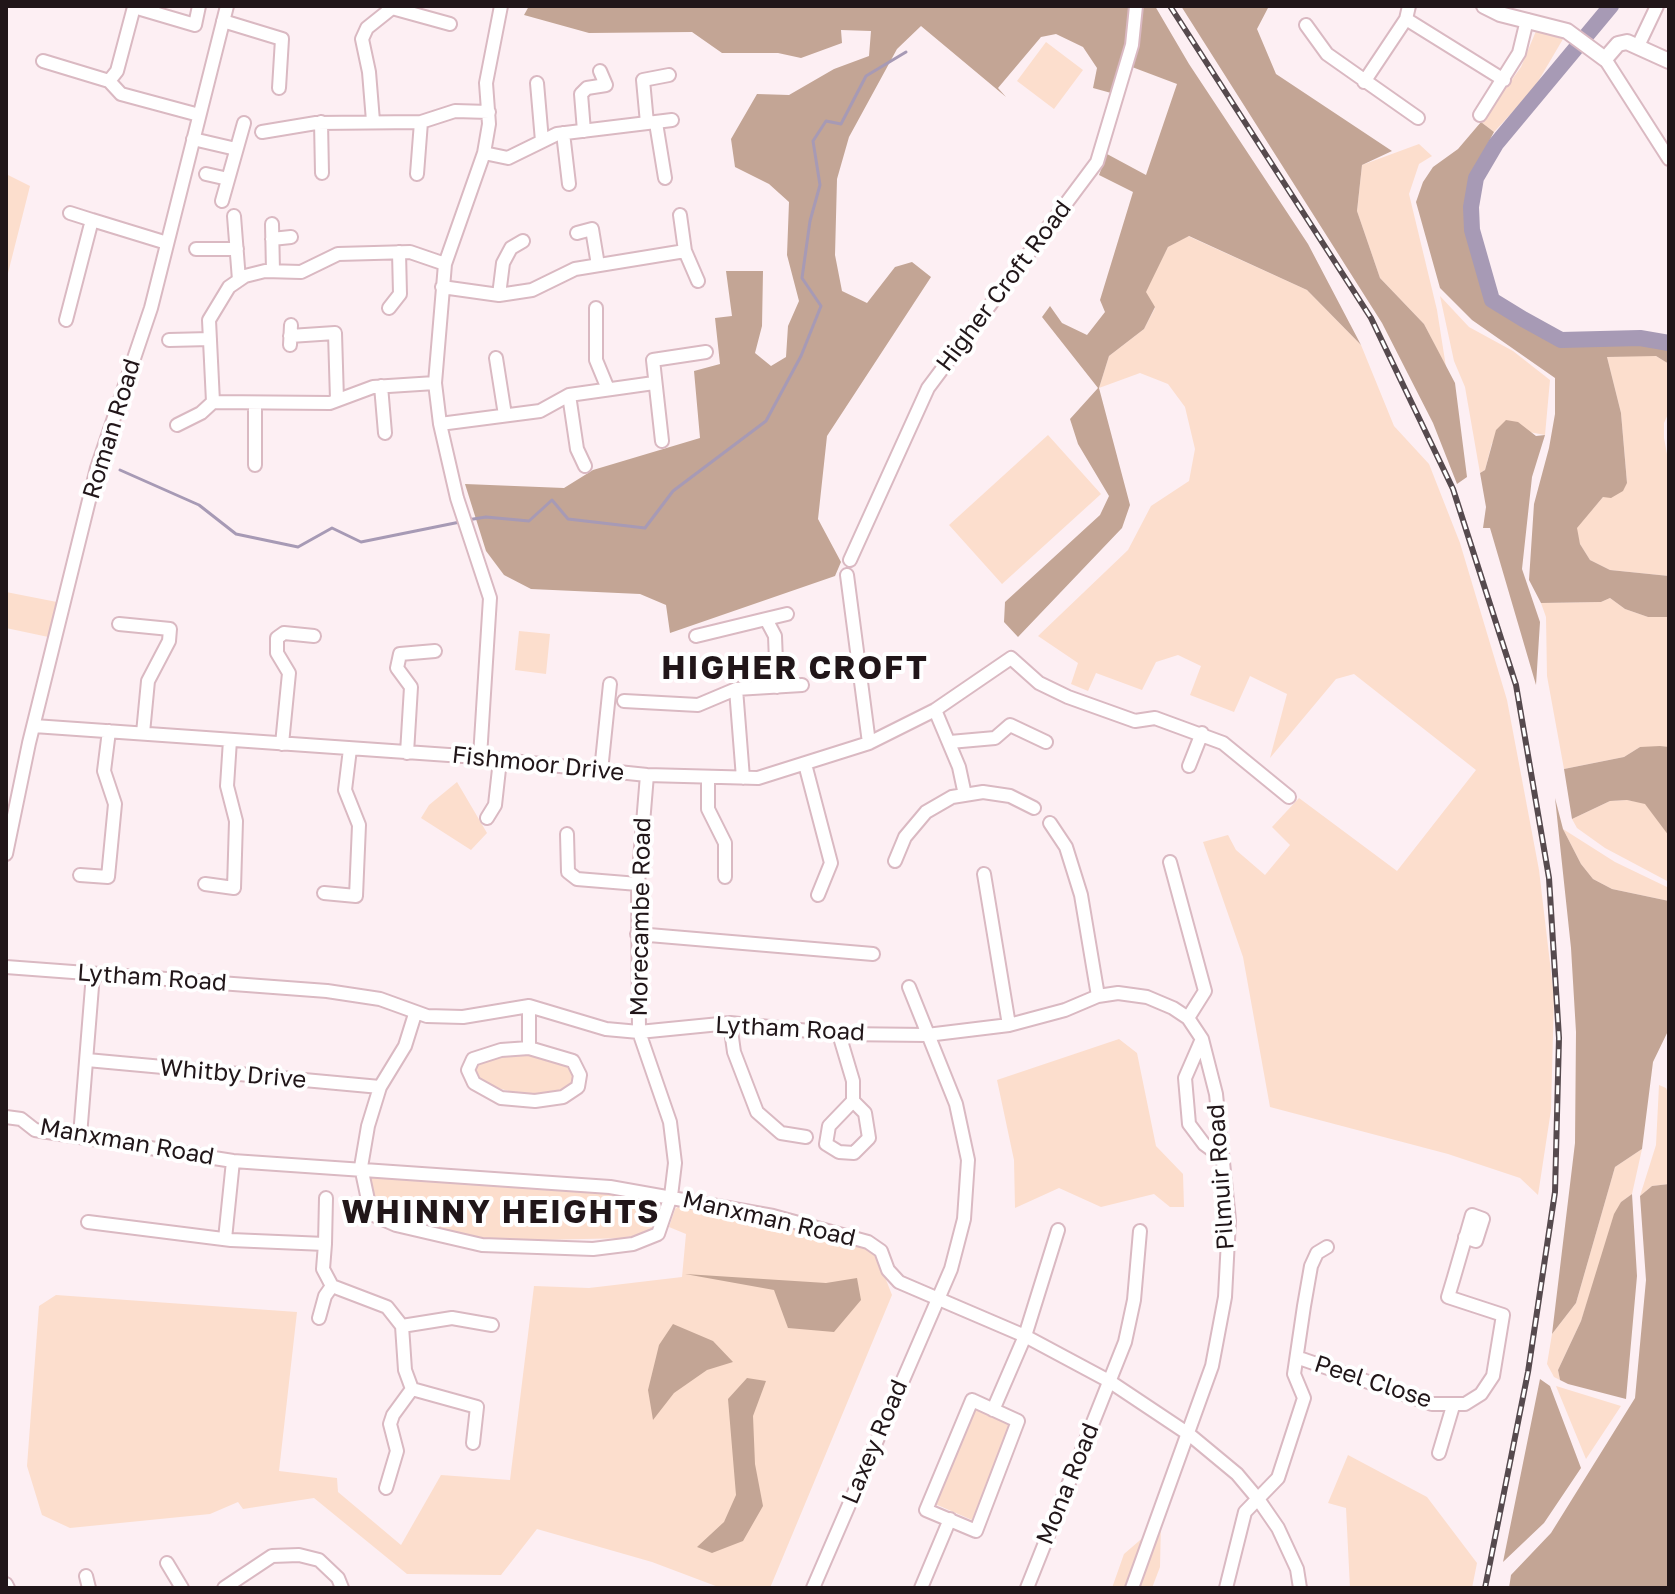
<!DOCTYPE html>
<style>
body{margin:0}
#map{position:relative;width:1675px;height:1594px;overflow:hidden;background:#fdeff3;font-family:"Golos Text",sans-serif}
canvas{display:block}
.frame{position:absolute;inset:0;border:8px solid #211619;pointer-events:none}
</style>
<div id="map">
<canvas width="1675" height="1594"></canvas>
<div class="frame"></div>
</div>
<script>
const ctx = document.querySelector('canvas').getContext('2d');
ctx.lineJoin = 'round';
function fill(path, color) { ctx.fillStyle = color; ctx.fill(path, 'evenodd'); }
const shape = rows => new Path2D(rows.map(r => 'M' + r).join(''));
function stroke(path, color, width, dash) { ctx.strokeStyle = color; ctx.lineWidth = width; ctx.lineCap = dash ? 'butt' : 'round'; ctx.setLineDash(dash || []); ctx.stroke(path); }
function label(font, color, halo, rows, align = 'center') {
  ctx.font = font + ' "Golos Text",sans-serif'; ctx.lineWidth = 8; ctx.setLineDash([]); ctx.textBaseline = 'middle'; ctx.strokeStyle = halo; ctx.fillStyle = color; for (const [text, x, y, turn = 0] of rows) {
    ctx.save(); ctx.translate(x, y); ctx.rotate((+turn || 0) * Math.PI / 180); ctx.textAlign = isNaN(turn) ? turn : align; if (halo) ctx.strokeText(text, 0, 0); ctx.fillText(text, 0, 0); ctx.restore();
  }
}
fill(shape([
 [1536,31,1563,39,1533,90,1494,132,1481,122,1521,67],
 [1046,42,1083,70,1054,109,1017,81],
 [1419,144,1432,156,1419,164,1409,194,1437,310,1446,367,1424,324,1380,278,1357,211,1362,165],
 [6,174,30,186,6,281],
 [1188,236,1307,290,1361,345,1394,426,1429,464,1460,543,1507,700,1539,870,1554,997,1551,1110,1538,1195,1520,1178,1448,1154,1270,1107,1243,957,1203,842,1228,835,1236,850,1265,875,1290,845,1272,827,1299,798,1397,871,1476,770,1354,674,1336,679,1270,758,1287,694,1250,676,1234,712,1190,695,1201,666,1178,655,1156,662,1142,690,1096,673,1088,691,1071,684,1078,663,1038,636,1128,550,1151,506,1189,481,1195,449,1185,407,1168,384,1140,373,1099,388,1109,356,1144,329,1155,308,1145,292,1168,247],
 [1440,296,1469,327,1513,351,1550,380,1545,435,1529,432,1492,443,1485,470,1480,473,1465,387,1454,361],
 [1641,355,1656,356,1669,364,1669,412,1664,423,1664,438,1669,465,1669,576,1610,570,1590,560,1580,544,1576,528,1603,497,1627,483,1621,413,1607,357],
 [1048,435,1101,494,1002,584,949,525],
 [6,592,62,603,53,638,6,628],
 [1610,598,1625,609,1648,617,1669,617,1669,747,1640,747,1624,757,1564,769,1547,676,1546,617,1541,603,1601,602],
 [519,631,550,634,546,674,515,670],
 [457,782,487,833,471,850,421,818,429,805],
 [1627,800,1645,803,1662,823,1669,836,1669,882,1605,848,1577,828,1572,819,1610,801],
 [1563,829,1615,862,1669,888,1669,901,1612,889,1593,879,1581,864],
 [1119,1039,1137,1053,1156,1146,1183,1174,1184,1207,1170,1207,1154,1194,1101,1207,1059,1188,1015,1208,1014,1160,997,1080],
 [504,1054,533,1054,572,1067,573,1084,563,1091,529,1096,497,1088,478,1078,475,1067,481,1061],
 [1659,1085,1666,1088,1669,1095,1669,1184,1652,1186,1640,1196,1656,1145],
 [1642,1149,1632,1194,1621,1202,1581,1321,1558,1370,1560,1380,1554,1377,1547,1364,1552,1334,1576,1303,1615,1167],
 [375,1172,658,1198,663,1209,656,1229,631,1238,490,1241,420,1226,389,1215,372,1205,370,1178],
 [683,1203,864,1245,876,1254,892,1295,770,1588,721,1588,652,1562,537,1529,501,1575,407,1574,314,1498,243,1509,238,1502,210,1514,70,1528,42,1515,27,1466,39,1306,56,1295,297,1312,279,1471,337,1478,338,1492,401,1545,441,1475,510,1480,534,1286,589,1288,682,1277,686,1234,669,1227,675,1209],
 [1556,1386,1621,1406,1586,1459],
 [974,1408,1011,1424,972,1520,935,1504],
 [1348,1455,1427,1497,1477,1563,1472,1588,1350,1588,1346,1508,1328,1503],
 [1161,1522,1160,1567,1152,1588,1112,1588,1124,1554]
]), '#fcdecd');
fill(shape([
 [529,6,1155,6,1189,64,1308,244,1361,345,1307,290,1189,236,1168,247,1146,292,1155,307,1144,329,1109,356,1099,388,1130,505,1122,528,1018,637,1004,622,1005,602,1100,515,1109,496,1078,444,1070,419,1098,388,1042,317,1050,306,1062,323,1087,335,1105,312,1100,300,1133,192,1099,175,1107,154,1146,175,1177,84,1132,67,1122,96,1093,88,1097,68,1083,47,1056,34,1041,37,998,88,1006,97,921,26,897,49,849,137,837,179,835,255,842,291,867,303,895,267,912,262,931,277,827,436,818,519,841,562,835,576,670,633,666,605,640,594,531,589,504,575,486,551,465,484,564,488,593,470,700,438,694,371,720,364,715,318,732,316,726,271,763,271,762,326,755,353,771,366,786,357,788,326,799,301,787,255,789,202,769,184,735,167,731,139,757,94,789,95,834,69,869,56,871,31,841,30,842,43,801,58,778,53,722,53,692,32,589,33,524,15],
 [1181,6,1269,6,1257,29,1276,74,1392,151,1362,165,1357,211,1380,278,1424,324,1455,383,1467,477,1457,484,1433,423,1382,323],
 [1481,122,1494,132,1470,176,1467,209,1474,252,1490,301,1560,343,1641,342,1669,347,1669,364,1656,356,1607,357,1621,413,1627,483,1623,491,1611,498,1603,497,1577,528,1580,544,1590,560,1610,570,1669,576,1669,617,1648,617,1625,609,1610,598,1601,602,1541,603,1529,580,1534,504,1549,448,1555,414,1555,378,1472,320,1440,288,1416,202,1423,182,1433,167,1458,149],
 [1506,420,1518,422,1536,436,1545,435,1532,477,1522,569,1540,622,1536,685,1490,528,1483,528,1486,507,1480,473,1485,470,1496,430],
 [1660,746,1669,747,1669,836,1645,804,1627,800,1610,801,1572,819,1564,769,1624,757,1640,747],
 [1555,798,1563,829,1581,864,1593,879,1612,889,1669,901,1669,1029,1653,1062,1642,1149,1615,1167,1576,1303,1552,1334,1575,1143,1576,1032,1571,948],
 [1669,1184,1669,1588,1509,1588,1511,1575,1551,1533,1635,1398,1646,1280,1640,1196,1652,1186],
 [1632,1194,1637,1276,1626,1399,1568,1384,1560,1380,1558,1370,1581,1321,1614,1214,1621,1202],
 [685,1274,826,1283,857,1278,861,1300,834,1332,788,1328,774,1290],
 [673,1324,713,1341,733,1362,707,1370,674,1393,653,1420,648,1390,659,1345],
 [747,1378,766,1381,753,1416,755,1464,763,1506,743,1541,712,1553,697,1547,724,1522,736,1495,728,1399],
 [1540,1379,1550,1386,1581,1468,1544,1523,1503,1562]
]), '#c3a595');
stroke(shape([
 [120,470,199,505,236,534,298,547,332,528,361,542,460,522],
 [467,520,486,517,529,521,552,500,568,519,645,528,673,491,766,421,801,356,821,306,802,278,810,221,820,185,813,141,826,121,841,124,866,76,906,52]
]), '#a79ab5', 3);
stroke(shape([
 [1611,6,1496,144,1476,178,1471,207,1472,230,1492,300,1523,319,1561,340,1640,338,1669,343]
]), '#a79ab5', 16);
const minor = shape([
 [1406,19,1504,80],
 [223,21,282,39,279,88],
 [1306,25,1327,54,1418,118],
 [1638,46,1657,6],
 [1605,59,1669,159],
 [43,61,109,81,121,94,199,115],
 [109,81,117,71,134,7,195,25,199,6],
 [1364,82,1406,19,1409,6],
 [537,83,542,141],
 [1480,115,1519,53,1527,20],
 [373,121,369,72,362,39,367,28,392,8,450,24],
 [321,122,322,173],
 [647,123,643,80,669,75],
 [656,123,665,178],
 [584,131,581,94,587,88,606,85,600,71],
 [262,132,316,123,421,122,455,111,489,112],
 [563,133,569,184],
 [193,139,236,149],
 [484,153,508,158,557,134,672,120],
 [206,174,228,179],
 [417,174,421,122],
 [222,201,244,123],
 [70,213,92,220],
 [680,215,685,251,698,281],
 [234,216,239,280],
 [272,224,273,271],
 [577,233,592,229,598,265],
 [272,239,291,237],
 [196,249,237,249],
 [442,287,499,295,532,290,575,269,685,251],
 [499,295,503,263,511,248,523,241],
 [389,308,400,294,399,252],
 [596,308,596,360,608,389],
 [66,320,92,220,167,243],
 [290,336,335,333,337,400],
 [169,340,210,339],
 [290,345,291,325],
 [496,358,505,415],
 [435,383,373,387,330,403,213,402,209,320,229,287,245,276,265,271,301,272,338,254,410,252,445,264],
 [381,386,385,433],
 [569,395,577,449,585,466],
 [255,405,255,465],
 [440,424,540,411,569,395,654,383],
 [177,425,201,413,213,402],
 [662,441,653,360,706,352],
 [850,560,928,388,1097,162,1132,45,1136,6],
 [847,575,869,743],
 [119,624,170,629,169,641,148,681,143,733],
 [696,636,766,619],
 [777,687,775,636,766,619,787,614],
 [624,701,698,705,736,689],
 [935,710,959,767,965,795],
 [34,726,463,756,647,775,758,778,869,743,935,710,1011,658,1039,683,1068,697,1135,721,1155,718,1223,743,1289,797],
 [950,742,995,738,1010,725,1046,742],
 [282,744,289,673,277,653,277,638,284,633,314,636],
 [407,753,411,687,397,668,400,654,435,651],
 [480,757,490,598,457,498,440,424,435,383,445,264,484,153,489,124,486,83,501,6],
 [805,764,831,863,818,895],
 [1189,766,1202,733],
 [601,771,610,684],
 [708,778,708,809,725,843,725,877],
 [743,778,736,689,802,685],
 [487,818,495,805,500,760],
 [1050,823,1066,847,1081,895,1098,996],
 [567,834,568,872,577,879,638,884],
 [6,854,29,743,97,468,151,308,227,6],
 [895,861,905,837,926,812,952,797,983,792,1010,796,1034,808],
 [1170,862,1205,991,1188,1018],
 [984,874,1009,1025],
 [80,875,108,877,115,804,104,771,109,731],
 [205,884,234,888,236,821,227,786,230,740],
 [324,893,356,896,359,825,345,790,350,749],
 [637,934,873,954],
 [6,967,327,991,380,999,427,1016,463,1017,529,1006,606,1029,639,1032,730,1023,839,1034,927,1035,1009,1025,1065,1010,1098,996,1118,993,1147,997,1173,1008,1188,1018,1202,1039,1216,1094,1229,1220,1225,1297,1212,1366,1132,1588],
 [529,1006,529,1048],
 [415,1014,405,1046,380,1087,368,1126,361,1167,371,1214,396,1225,482,1245,593,1249,633,1244,658,1234,671,1196,675,1163,670,1122,639,1032,638,884,647,775],
 [730,1023,734,1052,757,1112,781,1133,806,1137],
 [839,1034,853,1081,853,1101,829,1126,826,1144,839,1152,854,1153,869,1138,865,1113,853,1101],
 [1202,1039,1185,1078,1189,1124,1204,1144,1223,1158],
 [529,1048,573,1061,580,1075,578,1087,563,1097,535,1101,501,1098,474,1083,468,1070,473,1059,501,1050,529,1048],
 [87,1060,380,1087],
 [6,1117,21,1119,35,1130,233,1161,610,1187,773,1216,868,1242,881,1251,888,1270,899,1282,1025,1336,1109,1381,1190,1435,1237,1474,1258,1499,1278,1528,1297,1569,1300,1588],
 [80,1136,93,974],
 [88,1222,231,1240,325,1244,323,1269,332,1286,387,1307,402,1326,405,1370,412,1389,393,1415,390,1424,397,1451,386,1488],
 [225,1239,233,1161],
 [325,1244,326,1198],
 [319,1318,325,1296,332,1286],
 [402,1326,452,1318,492,1325],
 [1299,1358,1432,1404,1465,1404,1481,1394,1493,1376,1503,1315,1448,1297,1454,1277,1472,1215,1483,1219,1476,1241,1465,1237],
 [412,1389,477,1407,473,1443],
 [972,1400,1018,1421,976,1531,926,1510,972,1400],
 [993,1410,1025,1336,1058,1230],
 [1439,1453,1453,1406],
 [167,1563,182,1588],
 [86,1576,89,1588],
 [6,1584,8,1588],
 [224,1588,272,1556,299,1555,319,1560,338,1578,342,1588],
 [813,1588,951,1269,964,1219,968,1160,956,1104,909,987],
 [921,1588,950,1519],
 [1027,1588,1125,1342,1134,1300,1140,1231],
 [1226,1588,1245,1512,1278,1478,1304,1398,1294,1374,1304,1306,1311,1266,1317,1253,1327,1247]
]);
const major = shape([
 [1484,6,1500,14,1567,31,1605,59,1618,44,1627,42,1669,61]
]);
stroke(minor, '#dab9c2', 16);
stroke(major, '#dab9c2', 18);
stroke(minor, '#fff', 12);
stroke(major, '#fff', 14);
const rail = shape([
 [1170,6,1371,318,1453,489,1516,685,1549,878,1559,1038,1555,1192,1528,1372,1485,1588]
]);
stroke(rail, '#564a4e', 6);
stroke(rail, '#fff', 3, [9]);
label('24px', '#211619', '#fff', [
 ["Higher Croft Road",1004,286,-53],
 ["Roman Road",112,429,-73],
 ["Fishmoor Drive",538,764,6],
 ["Morecambe Road",641,917,-89],
 ["Lytham Road",152,978,4],
 ["Lytham Road",790,1029,3],
 ["Whitby Drive",233,1074,5],
 ["Manxman Road",127,1142,10],
 ["Pilmuir Road",1221,1177,-94],
 ["Manxman Road",769,1219,13],
 ["Peel Close",1373,1382,18],
 ["Laxey Road",875,1442,-67],
 ["Mona Road",1068,1484,-68]
]);
ctx.letterSpacing = '2px';
label('bold 32px', '#211619', '#fff', [
 ["HIGHER CROFT",795,669],
 ["WHINNY HEIGHTS",501,1213]
]);
ctx.letterSpacing = '0px';
</script>
